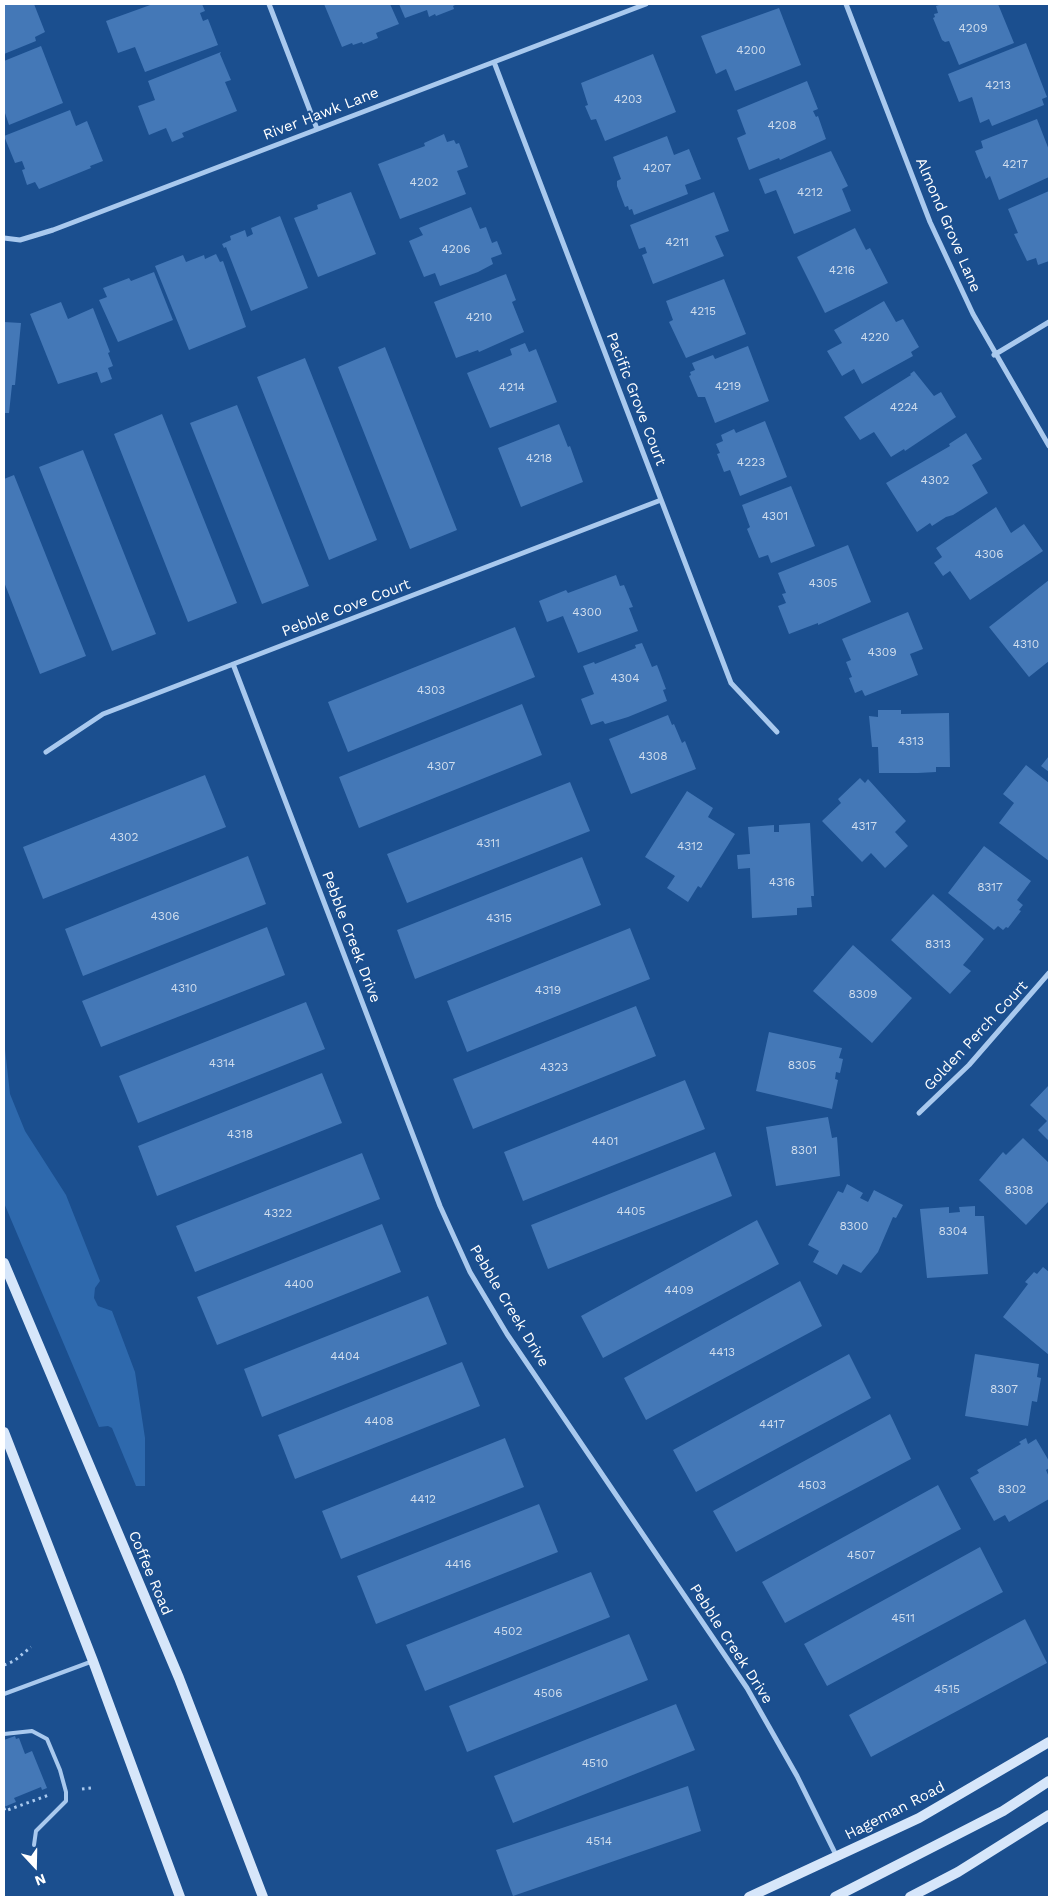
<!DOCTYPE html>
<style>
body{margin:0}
#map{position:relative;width:1053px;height:1901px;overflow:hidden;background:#1b4f8f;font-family:"Work Sans",sans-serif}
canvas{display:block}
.frame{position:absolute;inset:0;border:5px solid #fff;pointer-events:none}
.north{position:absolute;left:10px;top:1841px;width:50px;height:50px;-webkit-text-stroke:4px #1b4f8f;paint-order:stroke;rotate:159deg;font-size:14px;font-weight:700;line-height:20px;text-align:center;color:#fff}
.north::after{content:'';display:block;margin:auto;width:18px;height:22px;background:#fff;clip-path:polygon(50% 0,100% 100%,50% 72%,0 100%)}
</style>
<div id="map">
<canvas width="1053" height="1901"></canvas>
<div class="frame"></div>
<div class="north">N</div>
</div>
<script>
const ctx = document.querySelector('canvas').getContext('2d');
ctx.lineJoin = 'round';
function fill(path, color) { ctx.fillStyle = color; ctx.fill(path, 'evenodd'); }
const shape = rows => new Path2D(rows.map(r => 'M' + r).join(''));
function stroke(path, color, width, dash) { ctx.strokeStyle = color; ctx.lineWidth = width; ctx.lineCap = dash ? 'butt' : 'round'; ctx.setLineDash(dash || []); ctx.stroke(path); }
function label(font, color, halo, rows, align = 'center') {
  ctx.font = font + ' "Work Sans",sans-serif'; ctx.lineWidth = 4; ctx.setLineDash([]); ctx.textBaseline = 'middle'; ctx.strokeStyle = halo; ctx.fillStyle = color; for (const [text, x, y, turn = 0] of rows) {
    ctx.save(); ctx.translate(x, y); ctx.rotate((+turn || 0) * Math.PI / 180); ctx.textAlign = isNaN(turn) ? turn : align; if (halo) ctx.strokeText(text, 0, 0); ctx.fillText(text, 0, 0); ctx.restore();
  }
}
fill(shape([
 [4,1040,10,1094,25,1131,66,1195,100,1281,95,1288,94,1298,98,1306,112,1311,135,1372,145,1438,145,1486,136,1486,112,1428,108,1426,99,1427,4,1203]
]), '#2e69ad');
fill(shape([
 [4,4,34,4,45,32,35,37,36,41,4,54],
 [153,4,202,4,205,11,200,13,203,21,208,19,218,45,145,72,135,47,118,53,106,21],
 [324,4,390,4,399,24,376,33,378,38,363,44,362,42,353,45,352,43,342,47],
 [399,4,457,4,453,6,454,9,436,16,435,14,429,17,427,10,405,18],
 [942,4,998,4,1014,43,959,65,949,41,945,42,942,40,933,18,935,17,934,14,938,13,936,6],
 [779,8,801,65,735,91,726,69,716,74,701,36],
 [1026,43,1047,97,1042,99,1044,105,992,126,989,119,980,123,972,97,959,102,948,74],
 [41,46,63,103,9,125,4,110,4,61],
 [221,52,220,54,231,80,225,82,237,111,182,133,184,137,172,142,166,128,149,135,138,106,155,100,148,81],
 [653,54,676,112,605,141,596,119,591,120,585,106,588,105,581,83],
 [807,81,818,109,813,111,816,117,818,116,826,139,780,160,779,158,749,170,737,138,746,134,737,110],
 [70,110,76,126,87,121,103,161,90,166,91,168,39,189,35,182,27,185,22,170,25,169,22,161,15,163,4,136],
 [1037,119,1049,150,1049,177,999,200,990,176,986,179,975,151,983,148,981,141],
 [444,134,447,142,454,140,456,144,459,143,468,167,457,171,466,194,400,219,378,164,425,146,424,143],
 [667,136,674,155,689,149,701,179,685,185,688,194,634,215,632,209,629,210,628,206,625,207,617,186,617,181,621,179,613,157],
 [831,151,848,186,842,189,851,211,794,234,776,190,765,194,759,179],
 [1049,191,1049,261,1038,265,1036,258,1027,261,1014,234,1018,233,1008,209],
 [351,192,376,254,318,277,294,218,318,209,317,205],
 [714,192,729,231,715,236,724,256,653,284,642,255,647,253,645,247,639,249,630,225],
 [471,207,480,229,486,227,492,243,497,241,502,254,491,258,493,264,478,272,440,286,435,273,424,277,409,241,423,235,419,228],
 [280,216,308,288,251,311,226,247,224,248,222,244,231,240,230,236,245,230,247,237,253,234,251,228],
 [855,228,866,250,870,248,888,283,825,313,797,257],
 [216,254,220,262,223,261,246,327,189,350,155,266,183,255,186,262,204,255,205,259],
 [154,272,173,320,118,342,99,300,107,297,103,288,129,278,131,281],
 [506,274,516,300,512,302,524,332,479,352,478,350,456,358,434,302],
 [724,279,746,334,686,358,669,322,673,320,666,301],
 [884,301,896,322,903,319,919,347,911,352,913,356,862,384,854,369,842,376,827,351,842,343,834,330],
 [61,302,68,319,93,308,110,352,108,353,113,366,108,368,112,379,101,383,97,372,58,384,30,314],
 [4,322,21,323,15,385,12,385,9,413,4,413],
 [525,343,529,352,536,349,557,402,490,428,467,373,512,355,510,349],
 [748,346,769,401,715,423,705,397,698,397,689,376,691,375,690,372,695,370,692,363,713,355,715,359],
 [385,347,457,530,410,549,338,367],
 [305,358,377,540,329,560,257,377],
 [914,371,934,396,941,392,956,417,905,451,904,449,891,457,874,432,860,440,844,417,911,375,910,374],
 [237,405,309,586,262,604,190,423],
 [162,414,237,603,188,622,114,434],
 [765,421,787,477,740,496,730,470,724,472,717,454,720,453,716,444,723,441,721,435,734,429,736,433],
 [559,424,568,447,570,446,583,482,521,507,498,448],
 [966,433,982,459,972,465,988,493,953,515,946,517,932,526,930,523,917,532,886,483,950,446,949,444],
 [83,450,156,634,112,651,39,467],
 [14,475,86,656,40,674,4,582,4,479],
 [791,486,815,546,771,563,768,555,759,558,747,529,750,527,742,505],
 [996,507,1011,533,1024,524,1043,551,970,600,950,571,943,576,934,563,942,557,936,548],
 [848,545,871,602,818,625,818,623,789,634,778,606,786,603,782,594,786,593,778,573],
 [616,575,620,586,624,585,633,607,629,608,638,631,578,653,563,616,547,622,539,601,566,590,568,593],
 [1049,580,1049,661,1029,677,989,627],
 [908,612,923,649,910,654,918,675,865,696,862,690,855,693,849,678,852,677,846,662,851,660,842,639],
 [515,627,535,677,348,752,328,702],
 [642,643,652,667,657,665,666,689,663,690,667,701,628,717,605,724,603,721,591,725,581,699,594,694,583,666,594,662,595,664,636,648,635,645],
 [522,704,542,755,359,828,339,777],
 [878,710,901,710,901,714,949,713,950,767,936,767,936,772,918,773,879,773,878,747,872,747,869,716,878,717],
 [668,715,672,725,674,724,682,743,685,741,696,769,631,794,609,739],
 [1049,756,1049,772,1041,766],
 [1026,765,1049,783,1049,861,999,823,1014,803,1003,794],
 [205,775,226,827,43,899,23,847],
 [860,778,865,783,868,779,906,821,895,832,908,846,885,868,871,853,862,862,822,821,841,803,838,799],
 [570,782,590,831,407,903,387,854],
 [687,791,713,808,708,817,735,834,701,888,698,886,688,902,667,888,675,876,645,857],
 [810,823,814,896,811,896,812,907,797,908,797,915,752,918,750,868,738,869,737,855,750,854,748,827,774,825,774,832,779,832,779,825],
 [984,846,1031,881,1017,900,1023,905,1019,910,1021,911,1008,928,1006,927,1003,930,998,926,994,930,948,893],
 [248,856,266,904,83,976,65,929],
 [582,857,601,905,415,979,397,930],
 [933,894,984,939,963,965,971,971,950,994,891,940],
 [267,927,285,975,101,1047,82,1001],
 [630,928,650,979,467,1052,447,1001],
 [853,945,912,998,872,1043,813,991],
 [306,1002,325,1049,138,1123,119,1076],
 [636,1006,656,1056,473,1129,453,1079],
 [769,1032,842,1048,839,1058,843,1059,840,1073,836,1072,835,1079,838,1080,832,1109,756,1091],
 [322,1073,342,1123,157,1196,138,1146],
 [685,1080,705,1129,523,1201,504,1152],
 [1049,1085,1049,1141,1038,1130,1047,1121,1030,1105],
 [828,1117,832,1138,837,1137,840,1176,776,1186,766,1127],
 [1023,1138,1049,1163,1049,1201,1026,1225,979,1180,1003,1152,1006,1155],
 [715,1152,732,1196,548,1269,531,1225],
 [362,1153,380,1199,195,1272,176,1226],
 [847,1184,863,1193,860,1198,868,1202,874,1190,903,1205,896,1218,893,1217,878,1252,861,1273,843,1264,837,1275,813,1262,819,1251,808,1245,838,1191,843,1193],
 [975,1206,975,1216,984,1216,988,1274,927,1278,920,1209,949,1207,949,1213,960,1212,959,1207],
 [757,1220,779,1264,603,1358,581,1316],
 [382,1224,401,1272,217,1345,197,1297],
 [1043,1267,1049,1272,1049,1355,1003,1317,1028,1284,1025,1282,1034,1272,1037,1274],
 [800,1281,822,1326,646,1420,624,1378],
 [428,1296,447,1344,262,1417,244,1369],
 [849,1354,871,1398,696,1492,673,1450],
 [975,1354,1039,1364,1037,1377,1041,1378,1037,1402,1032,1401,1028,1426,965,1416],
 [462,1362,480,1406,295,1479,278,1435],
 [890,1414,911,1459,736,1552,713,1511],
 [505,1438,524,1487,341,1559,322,1511],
 [1026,1438,1028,1444,1036,1439,1049,1461,1049,1468,1046,1470,1049,1477,1049,1499,1009,1522,1005,1515,994,1521,970,1478,979,1473,977,1470,1021,1444,1019,1442],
 [938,1485,961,1529,785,1623,762,1582],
 [539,1504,558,1552,376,1624,357,1576],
 [980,1547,1003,1592,827,1686,804,1644],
 [591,1572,610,1617,425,1691,406,1645],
 [1025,1619,1047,1663,871,1757,849,1715],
 [629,1634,648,1680,467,1752,449,1706],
 [676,1704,695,1750,513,1823,494,1776],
 [15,1736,16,1739,19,1738,25,1754,32,1751,47,1788,42,1790,41,1787,14,1798,16,1802,4,1807,4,1740],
 [688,1786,701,1831,513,1896,496,1850]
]), '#4478b7');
stroke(shape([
 [4,1665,14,1661,31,1647],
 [82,1789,91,1788],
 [4,1808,5,1811,49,1795]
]), '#a9c9ee', 3, [2.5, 4]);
stroke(shape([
 [4,1694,93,1661],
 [4,1734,32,1731,47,1739,60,1770,66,1792,66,1801,36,1831,34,1845]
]), '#a9c9ee', 4);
stroke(shape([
 [269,4,317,129],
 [846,4,930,222,973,314,1049,446],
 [494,62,731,683,777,732],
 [4,238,20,240,53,230,646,4],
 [994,355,1049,322],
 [233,664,440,1206,470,1272,507,1334,747,1688,797,1776,837,1857],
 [46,752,103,714,661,500],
 [919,1113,969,1065,1049,973]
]), '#a9c9ee', 5);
stroke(shape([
 [4,1263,179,1678,263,1897],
 [4,1432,93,1661,180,1897],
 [749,1897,919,1818,1049,1742],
 [835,1897,1003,1811,1049,1781],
 [910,1897,958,1872,1049,1815]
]), '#d6e6fa', 10);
label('12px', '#d0dded', null, [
 ["4209",973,28],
 ["4200",751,50],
 ["4213",998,85],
 ["4203",628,99],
 ["4208",782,125],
 ["4217",1015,164],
 ["4207",657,168],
 ["4202",424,182],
 ["4212",810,192],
 ["4211",677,242],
 ["4206",456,249],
 ["4216",842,270],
 ["4215",703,311],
 ["4210",479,317],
 ["4220",875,337],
 ["4219",728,386],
 ["4214",512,387],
 ["4224",904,407],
 ["4218",539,458],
 ["4223",751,462],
 ["4302",935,480],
 ["4301",775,516],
 ["4306",989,554],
 ["4305",823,583],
 ["4300",587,612],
 ["4310",1026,644],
 ["4309",882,652],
 ["4304",625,678],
 ["4303",431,690],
 ["4313",911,741],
 ["4308",653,756],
 ["4307",441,766],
 ["4317",864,826],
 ["4302",124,837],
 ["4311",488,843],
 ["4312",690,846],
 ["4316",782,882],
 ["8317",990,887],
 ["4306",165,916],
 ["4315",499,918],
 ["8313",938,944],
 ["4310",184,988],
 ["4319",548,990],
 ["8309",863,994],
 ["4314",222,1063],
 ["8305",802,1065],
 ["4323",554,1067],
 ["4318",240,1134],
 ["4401",605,1141],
 ["8301",804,1150],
 ["8308",1019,1190],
 ["4405",631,1211],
 ["4322",278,1213],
 ["8300",854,1226],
 ["8304",953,1231],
 ["4400",299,1284],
 ["4409",679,1290],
 ["4413",722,1352],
 ["4404",345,1356],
 ["8307",1004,1389],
 ["4408",379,1421],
 ["4417",772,1424],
 ["4503",812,1485],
 ["8302",1012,1489],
 ["4412",423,1499],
 ["4507",861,1555],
 ["4416",458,1564],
 ["4511",903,1618],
 ["4502",508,1631],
 ["4515",947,1689],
 ["4506",548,1693],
 ["4510",595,1763],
 ["4514",599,1841]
]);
label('15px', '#fff', '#1b4f8f', [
 ["River Hawk Lane",321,114,-21],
 ["Almond Grove Lane",948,225,67],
 ["Pacific Grove Court",636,399,69],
 ["Pebble Cove Court",346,608,-21],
 ["Pebble Creek Drive",351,937,69],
 ["Golden Perch Court",976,1036,-47],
 ["Pebble Creek Drive",509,1306,59],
 ["Coffee Road",150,1573,67],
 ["Pebble Creek Drive",731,1644,57],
 ["Hageman Road",895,1811,-27]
]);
</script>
